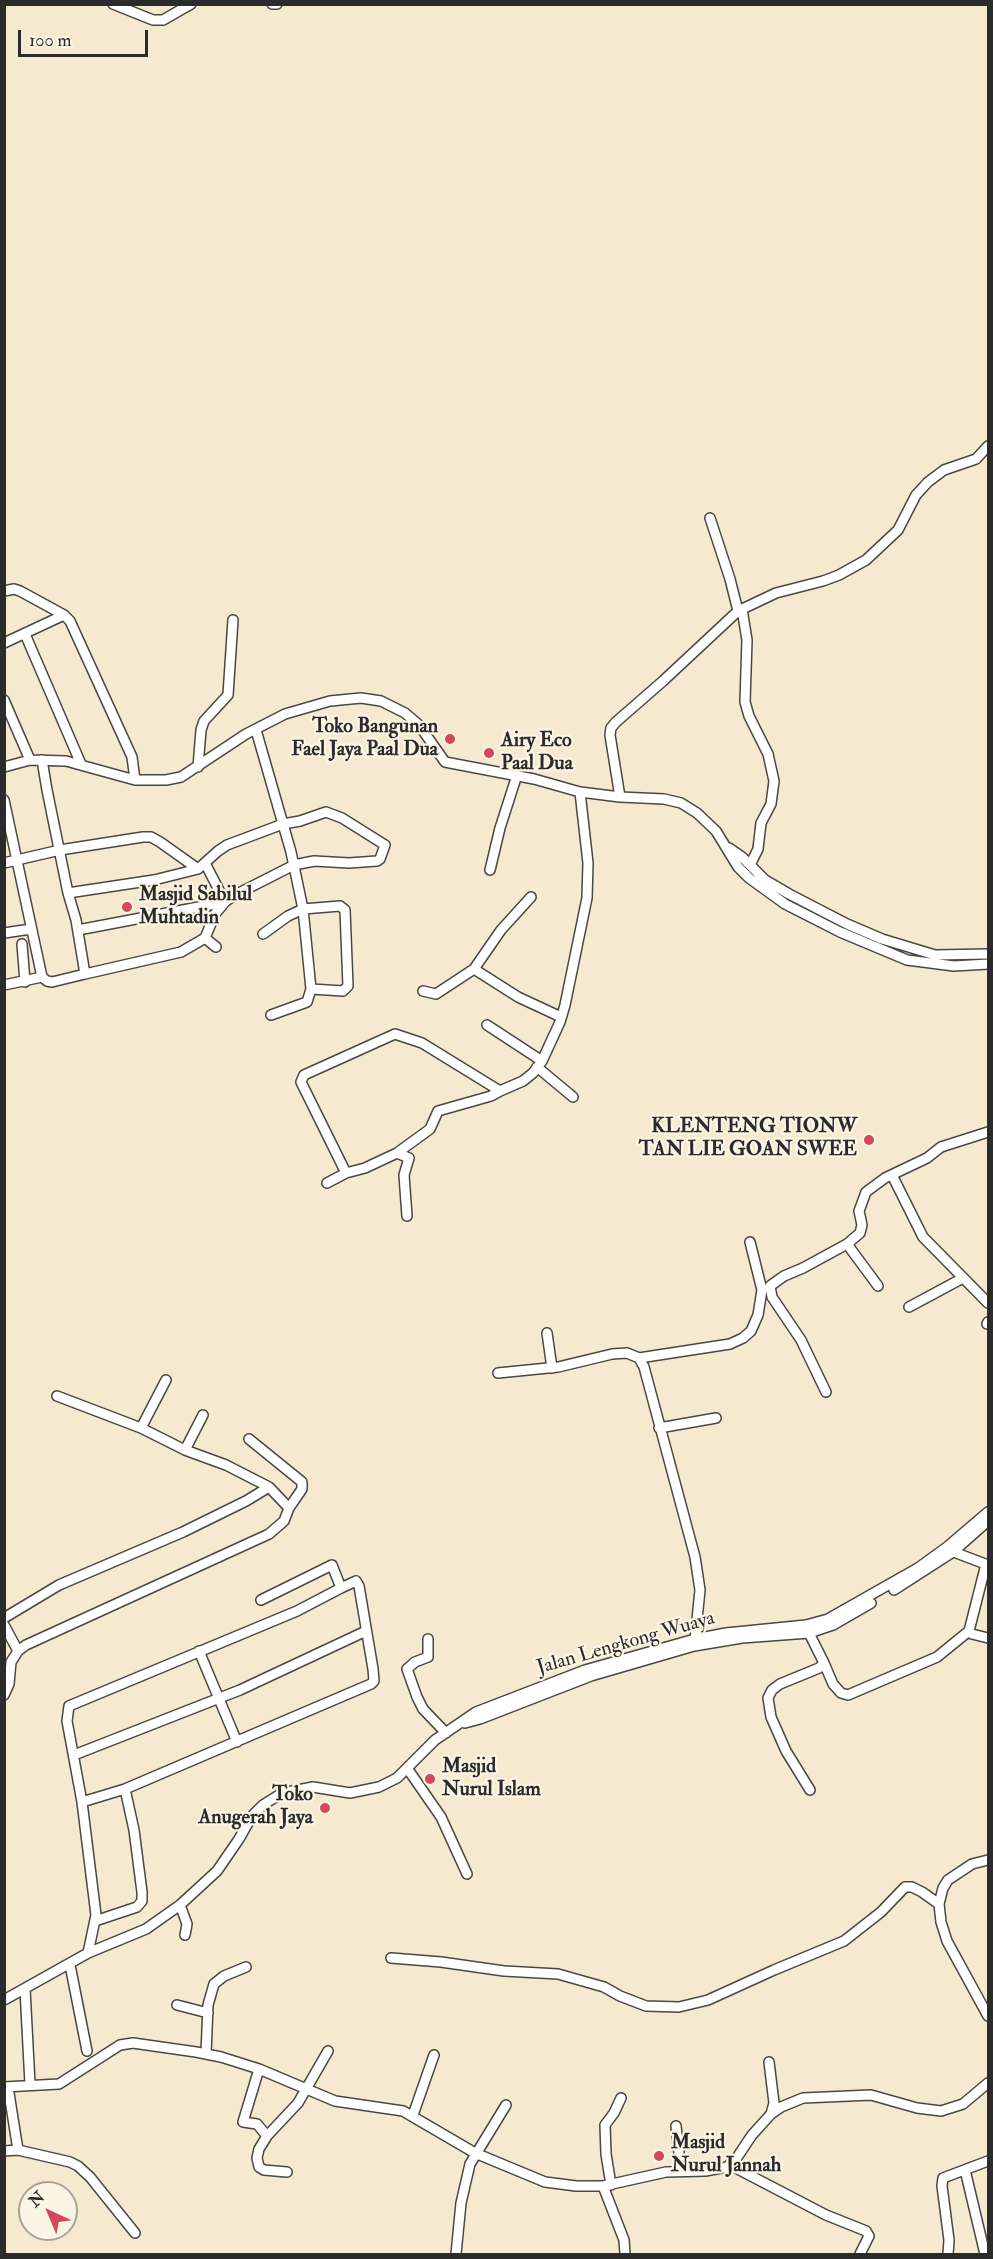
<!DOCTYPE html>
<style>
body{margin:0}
#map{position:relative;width:993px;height:2259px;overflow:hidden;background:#f5e9cf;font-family:"IM FELL Double Pica",serif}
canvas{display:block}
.frame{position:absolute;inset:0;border:6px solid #2b2b2b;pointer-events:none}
.north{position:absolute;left:18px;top:2181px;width:60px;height:60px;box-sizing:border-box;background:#fcf5e5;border:2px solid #a8a49b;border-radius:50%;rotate:316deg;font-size:16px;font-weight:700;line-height:24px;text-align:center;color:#2b2b2b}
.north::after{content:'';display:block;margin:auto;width:21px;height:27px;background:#d1495b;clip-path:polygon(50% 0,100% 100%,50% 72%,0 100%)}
.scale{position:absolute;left:18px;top:30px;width:130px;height:27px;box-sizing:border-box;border:3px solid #2b2b2b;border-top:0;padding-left:8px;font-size:18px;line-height:21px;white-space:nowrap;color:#2b2b2b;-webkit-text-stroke:4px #fcf5e5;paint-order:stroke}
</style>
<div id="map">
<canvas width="993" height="2259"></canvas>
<div class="frame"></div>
<div class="north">N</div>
<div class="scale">100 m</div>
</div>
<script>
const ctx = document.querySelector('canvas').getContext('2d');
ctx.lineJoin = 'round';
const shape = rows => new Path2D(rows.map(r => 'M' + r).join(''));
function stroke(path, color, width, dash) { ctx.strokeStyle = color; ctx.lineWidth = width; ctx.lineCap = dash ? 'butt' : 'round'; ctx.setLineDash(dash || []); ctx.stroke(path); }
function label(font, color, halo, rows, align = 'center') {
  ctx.font = font + ' "IM FELL Double Pica",serif'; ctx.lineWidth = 4.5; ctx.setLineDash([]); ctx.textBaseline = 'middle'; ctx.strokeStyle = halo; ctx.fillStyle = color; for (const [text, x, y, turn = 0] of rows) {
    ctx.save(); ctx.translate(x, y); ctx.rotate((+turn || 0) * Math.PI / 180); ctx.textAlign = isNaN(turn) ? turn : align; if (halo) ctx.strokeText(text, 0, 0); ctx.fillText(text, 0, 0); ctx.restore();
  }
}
const minor = shape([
 [113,4,153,20,163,20,191,4],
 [272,4,277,4],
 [710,518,730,579,738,611],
 [4,591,14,589,20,591,64,615,70,621,132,757,135,780],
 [742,609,747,640,745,702,749,716,768,754,774,781,771,804,761,823,758,849,750,865],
 [25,634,81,764],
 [4,643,64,615],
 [4,700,30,760],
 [256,730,291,852,303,909,311,989,307,1002,271,1015],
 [4,767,30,760,66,761,135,780,166,780,181,777,246,734,285,714,330,701,361,698,381,701,405,713,419,725,445,762,534,779,580,792,620,797,664,799,681,803,697,813,716,831,738,867,749,878,785,904,840,932,907,960,954,966,988,964],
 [198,767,201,730,204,721,228,695,233,620],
 [620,797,610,735,611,728,616,722,663,681,738,611,776,593,823,581,839,575,866,560,898,530,916,495,928,482,944,470,976,459,988,446],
 [4,800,42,977,47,981,52,982,85,974,76,920,68,893,47,790,42,760],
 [729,848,742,857,765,880,789,894,847,924,882,939,935,955,988,954],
 [4,863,60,850,143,837,151,837,160,842,198,869],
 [490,870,500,828,517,775],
 [68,893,154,880,198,869,218,851,227,845,283,824,300,821,326,812,342,818,385,845,380,859,377,861,349,863,314,861,294,865,233,896,225,902,215,914,205,938,181,952,85,974],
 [78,930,225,902,205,863],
 [4,933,31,929],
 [263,934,288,916,303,909,340,906,345,910,348,986,343,991,311,989],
 [205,938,216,947],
 [22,944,25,982],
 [474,969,518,997,561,1017],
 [4,985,42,977],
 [423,991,436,994,474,969,501,930,531,897],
 [487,1025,542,1061],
 [537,1067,573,1097],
 [346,1173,365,1168,397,1153],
 [892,1175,923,1237,988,1303],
 [327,1183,346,1173,301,1082,304,1075,395,1034,422,1043,500,1091,523,1081,533,1073,542,1061,560,1022,565,1005,587,898,588,863,580,792],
 [407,1216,404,1175,409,1158,397,1153,430,1129,438,1111,491,1096,500,1091],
 [878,1286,847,1244,860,1233,862,1225,859,1211,866,1192,885,1178,927,1158,941,1147,988,1132],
 [909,1307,963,1278],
 [987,1324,988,1322],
 [547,1333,552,1368],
 [639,1358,730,1344,743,1338,751,1331,758,1315,762,1290,750,1242],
 [498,1373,558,1367,612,1354,627,1353,639,1358,644,1367,695,1557,700,1590,695,1639],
 [826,1392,801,1340,772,1297,770,1286,784,1276,803,1268,847,1244],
 [141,1428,166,1380],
 [659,1428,716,1418],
 [249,1439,302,1482,302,1489,289,1508],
 [185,1450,203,1415],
 [951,1551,988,1565],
 [986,1564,969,1631,972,1634,988,1638],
 [894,1590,953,1552,988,1521],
 [4,1618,59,1585,183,1532,246,1501,269,1487],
 [4,1625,18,1651],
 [809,1633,824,1663,819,1668,780,1684,772,1690,768,1698,771,1717,786,1751,810,1790],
 [428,1639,428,1657,415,1662,407,1669,417,1697,423,1709,446,1733],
 [199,1651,237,1742],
 [824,1663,833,1684,841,1693,848,1695,937,1657,969,1631],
 [4,1695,9,1684,11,1662,18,1651,26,1645,269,1534,284,1521,289,1508,269,1487,226,1465,185,1450,141,1428,57,1396],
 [465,1723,480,1719,591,1676,694,1646,742,1638,809,1633,833,1625,871,1603],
 [74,1755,240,1690,366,1631],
 [407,1768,441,1817,467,1874],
 [82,1802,67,1721,69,1706,297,1611,341,1588,332,1565,261,1600],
 [988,1860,972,1864,948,1880,943,1888,939,1904,941,1922,947,1941,988,2016],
 [180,1905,187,1924,185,1935],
 [95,1921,137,1907,142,1901,142,1892,134,1830,125,1789],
 [88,1953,96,1915,82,1802,125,1789,371,1684,374,1681,373,1669,359,1586,356,1581,341,1588],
 [391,1958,441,1962,504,1971,558,1974,604,1987,620,1996,646,2006,679,2007,708,2000,774,1970,844,1941,881,1912,905,1887,912,1887,922,1892,939,1904],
 [70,1965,87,2051],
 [25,1989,30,2084],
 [4,2000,88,1953,146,1929,180,1905,217,1871,239,1839,252,1816,263,1805,282,1793,313,1787,350,1793,379,1787,397,1778,435,1740,476,1712,585,1670,695,1639,726,1633,806,1625,828,1619,918,1568,947,1547,988,1512],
 [177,2005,208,2013],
 [206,2054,208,2005,214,1984,224,1976,246,1967],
 [769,2062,774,2103,771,2114],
 [259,2069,243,2122,257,2124,267,2136],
 [4,2087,59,2084,120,2045,133,2043,196,2052,221,2057,259,2069,335,2101,403,2111,475,2153,545,2182,576,2186,603,2186,666,2172,705,2171,727,2167,736,2159,752,2135,771,2114,781,2107,803,2098,871,2095,917,2108,941,2111,963,2104,988,2083],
 [8,2087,18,2150,70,2162,78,2166,90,2177,135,2233],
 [413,2115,434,2055],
 [676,2126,681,2171],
 [4,2151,18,2150],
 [730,2165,826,2215,866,2231,869,2236,860,2254],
 [965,2170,985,2254],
 [287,2172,264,2170,259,2167,257,2158,259,2149,267,2136,298,2103,328,2051],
 [611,2185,606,2154,605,2125,614,2113,621,2098],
 [603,2186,624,2240,625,2254],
 [456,2254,461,2203,470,2164,506,2105],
 [948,2254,949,2240,942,2186,943,2178,988,2161]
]);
stroke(minor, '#494844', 12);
stroke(minor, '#fff', 9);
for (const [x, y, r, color] of [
 [450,739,6,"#d1495b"],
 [489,753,6,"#d1495b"],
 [127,907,6,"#d1495b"],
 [869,1140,6,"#d1495b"],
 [430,1779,6,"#d1495b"],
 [325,1808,6,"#d1495b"],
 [659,2156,6,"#d1495b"]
]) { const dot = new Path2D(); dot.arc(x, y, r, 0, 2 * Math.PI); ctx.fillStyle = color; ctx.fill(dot); stroke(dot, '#fcf5e5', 2); }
label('bold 20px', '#2b2b2b', '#fcf5e5', [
 ["Toko Bangunan",438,728,"right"],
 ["Fael Jaya Paal Dua",438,751,"right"],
 ["Airy Eco",501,742],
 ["Paal Dua",501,765],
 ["Masjid Sabilul",139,896],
 ["Muhtadin",139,919],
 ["KLENTENG TIONW",857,1128,"right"],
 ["TAN LIE GOAN SWEE",857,1151,"right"],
 ["Masjid",442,1768],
 ["Nurul Islam",442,1791],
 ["Toko",313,1796,"right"],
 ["Anugerah Jaya",313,1819,"right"],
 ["Masjid",671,2144],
 ["Nurul Jannah",671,2167]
], 'left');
label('20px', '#2b2b2b', '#fcf5e5', [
 ["Jalan Lengkong Wuaya",626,1644,-16]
]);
</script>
